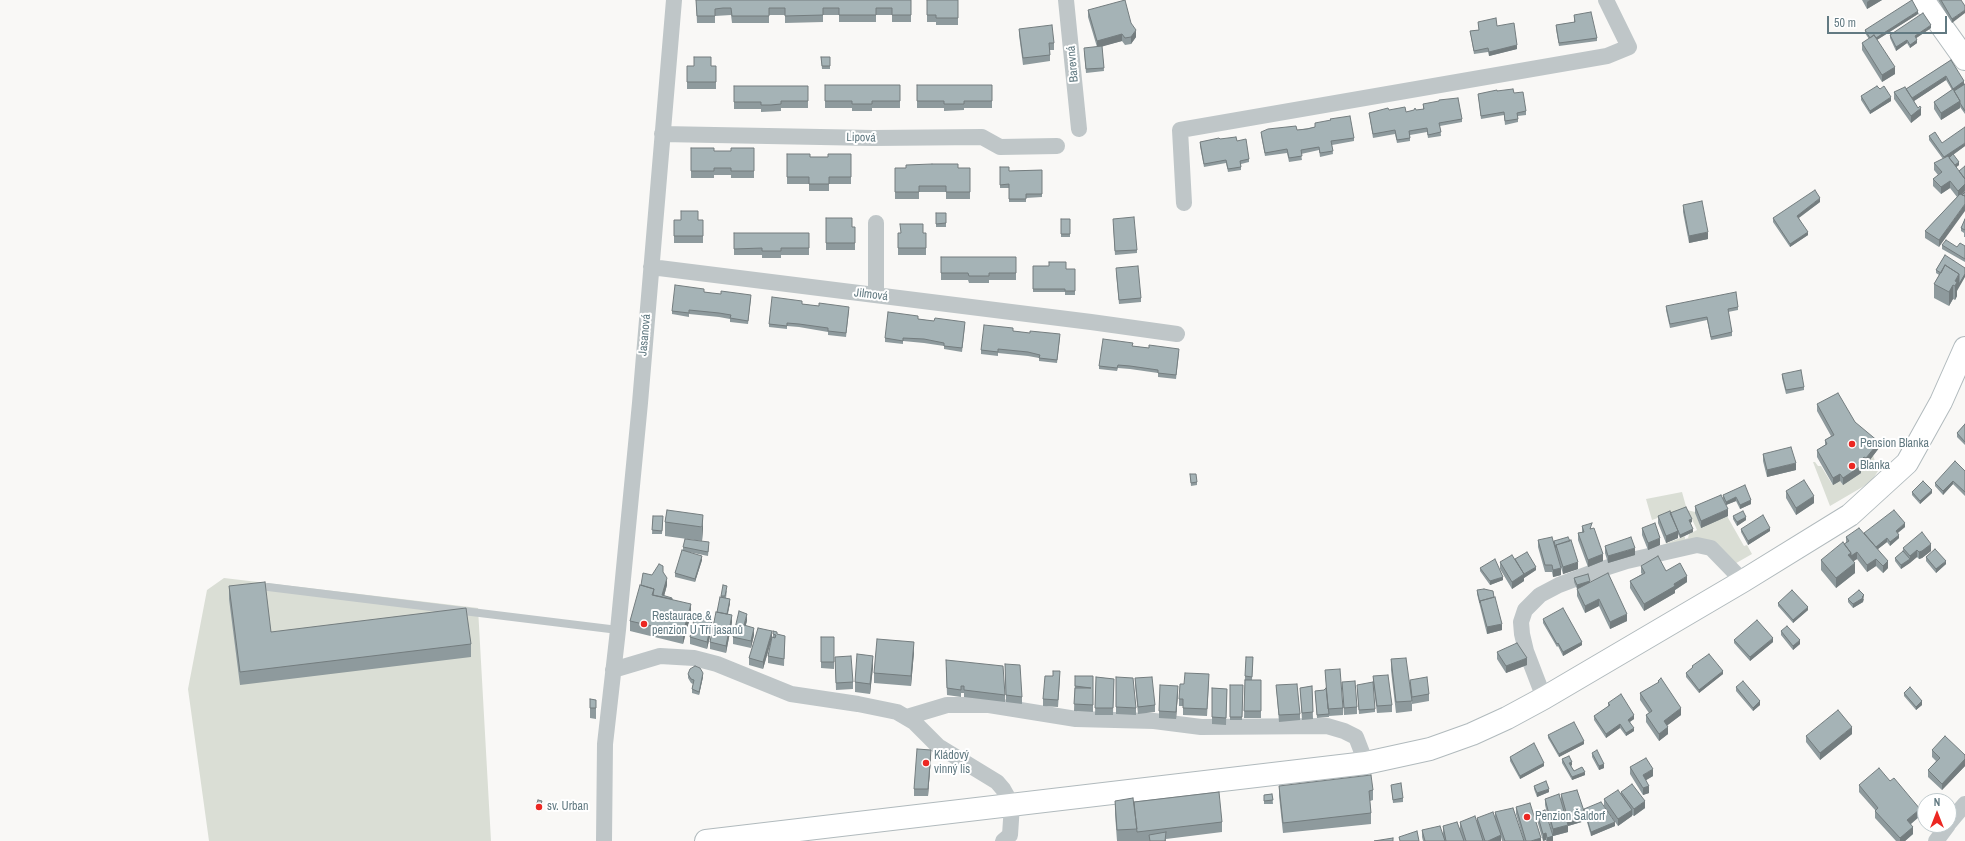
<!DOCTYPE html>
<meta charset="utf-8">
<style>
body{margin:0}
#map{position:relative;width:1965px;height:841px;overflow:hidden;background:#f9f8f6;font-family:"Archivo Narrow",sans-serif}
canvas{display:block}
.north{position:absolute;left:1917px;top:793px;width:40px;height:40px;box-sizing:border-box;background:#fff;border:1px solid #c0cacd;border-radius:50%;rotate:0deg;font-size:11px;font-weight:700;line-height:16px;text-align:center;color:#627a82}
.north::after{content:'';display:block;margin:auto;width:14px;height:18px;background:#ec2722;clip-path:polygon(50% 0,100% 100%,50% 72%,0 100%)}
.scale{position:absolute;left:1827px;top:16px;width:120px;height:18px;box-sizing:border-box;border:2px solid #627a82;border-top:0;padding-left:5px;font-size:12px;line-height:14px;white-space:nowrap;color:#627a82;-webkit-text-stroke:3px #fff;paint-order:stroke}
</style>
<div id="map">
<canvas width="1965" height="841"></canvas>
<div class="north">N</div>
<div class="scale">50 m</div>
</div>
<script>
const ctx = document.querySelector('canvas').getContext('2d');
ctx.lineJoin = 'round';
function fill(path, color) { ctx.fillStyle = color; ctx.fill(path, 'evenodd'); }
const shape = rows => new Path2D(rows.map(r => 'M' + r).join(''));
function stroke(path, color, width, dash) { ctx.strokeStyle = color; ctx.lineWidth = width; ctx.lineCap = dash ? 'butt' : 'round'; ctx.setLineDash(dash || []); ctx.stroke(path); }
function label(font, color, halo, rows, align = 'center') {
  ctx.font = font + ' "Archivo Narrow",sans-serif'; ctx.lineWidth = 4; ctx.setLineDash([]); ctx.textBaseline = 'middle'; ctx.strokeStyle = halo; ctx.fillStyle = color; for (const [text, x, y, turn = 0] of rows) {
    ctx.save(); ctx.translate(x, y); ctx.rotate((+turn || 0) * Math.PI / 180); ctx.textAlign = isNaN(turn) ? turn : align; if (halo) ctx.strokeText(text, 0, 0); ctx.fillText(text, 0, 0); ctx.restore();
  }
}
fill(shape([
 [1873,455,1878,471,1871,482,1830,506,1813,462,1815,462,1818,466,1821,466,1832,484,1840,481,1842,484,1860,473,1859,469,1863,463],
 [1682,492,1687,510,1695,512,1701,527,1727,516,1744,546,1747,545,1752,554,1731,566,1709,542,1642,553,1685,536,1685,539,1688,538,1689,534,1697,530,1689,513,1666,515,1652,520,1646,499],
 [224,578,478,608,491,841,209,841,188,689,207,590]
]), '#daded5');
const secondary = shape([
 [1923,0,1965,59],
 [706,841,1366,763,1430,749,1472,734,1507,718,1544,698,1743,581,1850,515,1907,463,1941,402,1965,348]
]);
stroke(secondary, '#b1babd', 24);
stroke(shape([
 [268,587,618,630]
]), '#bfc6c8', 8);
stroke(shape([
 [1066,0,1079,129],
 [662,134,873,138,982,137,1000,147,1057,146],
 [1184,203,1180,130,1607,56,1629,47,1606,0],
 [876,223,876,295],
 [651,267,1091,322,1177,334],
 [613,670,660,656,694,658,717,664,791,694,858,704,897,712,914,722,938,746,997,782,1003,789,1012,805,1010,835,1003,841],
 [1544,698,1526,651,1522,634,1521,622,1525,610,1540,595,1559,585,1596,571,1627,561,1697,545,1711,548,1743,581],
 [907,717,947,705,989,705,1076,719,1154,721,1201,727,1327,726,1344,731,1356,737,1366,763],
 [1949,823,1965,804],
 [604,841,605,744,618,630,640,403,674,0],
 [1936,841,1948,825]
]), '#bfc6c8', 16);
stroke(secondary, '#fff', 22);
fill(shape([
 [696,0,911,0,911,22,892,22,892,15,876,15,876,22,839,22,839,15,823,15,823,22,785,23,785,15,769,15,769,23,732,23,731,15,715,16,715,23,697,23],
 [927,0,958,0,958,25,936,25,936,22,927,22],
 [1862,0,1882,0,1867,9],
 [1938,0,1961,0,1952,23],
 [1088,10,1131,23,1136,37,1131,44,1125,45,1122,41,1102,46,1104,71,1086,73,1084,51,1097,47,1088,17],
 [1918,14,1877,40,1895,74,1882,82,1862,50,1862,43,1869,39,1865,33,1865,30],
 [1574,15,1597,38,1597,41,1559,46,1556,29,1556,25,1574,22],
 [1478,22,1497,26,1517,49,1489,56,1488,52,1474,54,1470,31,1479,30],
 [1931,28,1916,38,1917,43,1910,48,1907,43,1896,51,1890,38,1890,35],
 [1019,29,1054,43,1054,50,1050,50,1050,61,1023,65,1019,35],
 [821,57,830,57,830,69,822,69],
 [1951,60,1964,84,1965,84,1965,114,1960,107,1960,108,1941,120,1934,109,1934,102,1952,90,1946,80,1914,101,1921,115,1911,123,1894,99,1894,92,1906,89],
 [687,66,716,66,716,89,687,89],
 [825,85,900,85,900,108,872,108,872,111,852,111,852,108,825,108],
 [917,85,992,85,992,108,964,108,964,110,944,111,944,108,917,108],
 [734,86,808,86,808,108,781,108,781,111,761,112,761,109,734,109],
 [1880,89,1891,101,1870,114,1861,100,1861,96],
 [1497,91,1514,93,1526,111,1526,115,1518,116,1518,122,1505,125,1504,115,1481,119,1478,94],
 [1423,104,1462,119,1462,122,1440,126,1441,136,1428,138,1427,132,1410,135,1410,141,1397,143,1395,134,1373,138,1369,113,1389,110,1406,112,1423,109],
 [1315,123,1354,138,1354,141,1332,145,1333,154,1320,157,1319,150,1301,154,1302,160,1289,162,1287,153,1265,156,1261,135,1261,132,1297,130,1315,127],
 [1929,136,1942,143,1965,146,1953,155,1959,165,1956,167,1965,191,1962,195,1939,247,1925,238,1925,231,1957,197,1950,188,1941,194,1933,186,1933,179,1938,175,1934,170,1934,163,1943,159,1929,140],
 [1220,139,1237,141,1249,159,1249,162,1241,164,1241,170,1228,172,1226,163,1204,167,1200,146,1200,142],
 [691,148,714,151,731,151,754,148,754,178,731,178,731,175,714,175,714,178,691,178],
 [787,154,810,157,828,157,851,154,851,184,829,184,829,191,809,191,809,184,787,184],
 [1000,167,1009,171,1042,170,1042,197,1026,198,1026,202,1009,202,1009,188,1000,188],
 [895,168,970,168,970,199,946,199,946,192,919,192,919,199,895,199],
 [1820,202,1799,218,1808,235,1790,247,1773,222,1773,218],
 [1683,205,1708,239,1689,243,1683,212],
 [936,213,946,213,946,227,936,227],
 [826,218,852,227,855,227,855,250,826,250],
 [1061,219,1070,219,1070,237,1061,237],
 [1965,219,1965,237,1964,237,1964,233,1961,231,1961,228],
 [674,220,703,220,703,243,674,243],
 [1113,223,1137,250,1137,253,1115,255],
 [734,233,809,233,809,255,781,255,781,258,762,258,762,255,734,255],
 [898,233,926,233,926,255,898,255],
 [1942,245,1957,247,1965,246,1965,262,1942,249],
 [1945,255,1957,291,1957,296,1955,300,1953,299,1949,306,1934,298,1934,284,1939,275,1936,273,1936,270],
 [941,257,1016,257,1016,280,989,280,989,283,969,283,968,280,941,280],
 [1033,266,1066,269,1075,269,1075,295,1065,295,1065,292,1033,292],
 [1116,272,1141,298,1141,302,1119,304],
 [704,292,751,298,748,324,730,322,730,319,719,317,689,314,689,317,672,314,672,311],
 [802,304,849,310,846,337,828,335,828,332,799,327,787,326,787,329,769,327,769,324],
 [1666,306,1738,307,1738,310,1728,312,1732,332,1732,336,1711,340,1707,320,1670,328,1666,310],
 [918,319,965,325,962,352,944,349,944,346,924,343,903,341,903,344,885,342,885,338],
 [1013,331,1060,337,1057,363,1039,361,1039,358,1028,356,998,353,998,356,981,354,981,350],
 [1133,346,1179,352,1176,379,1158,377,1158,373,1130,369,1118,368,1117,371,1099,369,1099,366],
 [1782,374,1804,387,1804,390,1786,394,1782,378],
 [1817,404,1855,422,1879,448,1866,465,1864,463,1861,467,1861,473,1843,485,1840,481,1833,485,1817,457,1817,450,1825,445,1825,440,1831,436,1817,411],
 [1965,424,1965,445,1957,437,1957,433],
 [1763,454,1796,470,1767,477,1763,461],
 [1965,471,1965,496,1953,484,1943,495,1935,486,1935,483],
 [1190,474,1197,482,1197,485,1191,486],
 [1786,491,1814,503,1796,515,1786,498],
 [1912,492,1932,493,1920,504,1912,495],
 [1723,495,1751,500,1751,504,1740,509,1736,501,1726,505,1723,499],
 [1695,506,1728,516,1701,528,1695,513],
 [667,510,703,528,702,541,665,536,665,522],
 [1670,513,1692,522,1690,523,1693,532,1680,538,1678,534,1678,538,1666,543,1658,523,1658,516],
 [653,516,663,520,662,534,652,534],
 [1733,516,1746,520,1737,526,1733,519],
 [1582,526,1592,529,1603,561,1588,567,1578,540,1578,533,1582,532],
 [1905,527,1898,533,1899,538,1890,546,1887,542,1878,549,1888,568,1883,573,1876,566,1867,572,1857,559,1853,561,1855,573,1836,588,1821,570,1821,560,1846,543,1846,537,1864,533],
 [1642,528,1660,545,1648,550,1642,535],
 [1741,529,1770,531,1748,545,1741,532],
 [1538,540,1554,541,1578,569,1563,574,1559,561,1561,575,1553,577,1552,572,1545,572,1538,547],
 [709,545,708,556,684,551,702,560,695,582,675,577,675,573,683,550,683,547],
 [1605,546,1635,555,1608,563,1605,553],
 [1903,548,1931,551,1922,558,1919,559,1917,557,1901,569,1895,561,1895,558,1903,551],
 [1926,557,1946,564,1936,573,1926,561],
 [1515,559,1536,570,1524,578,1524,581,1512,589,1500,569,1500,562],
 [1641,566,1666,571,1687,582,1675,590,1675,593,1644,611,1630,588,1630,581,1642,574,1641,573],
 [1480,568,1503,580,1490,585,1480,571],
 [663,573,667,585,664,596,672,599,691,614,683,644,630,631,630,621,641,585,652,575],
 [1574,578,1590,582,1627,621,1610,629,1599,606,1585,613,1577,596,1577,589,1574,582],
 [229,586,271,632,471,644,471,657,240,685,229,599],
 [727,590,726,598,730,603,728,614,732,622,726,653,710,649,710,642,721,596],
 [1477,590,1502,630,1487,634,1477,594],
 [1848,599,1864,599,1863,602,1853,608,1848,602],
 [1778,603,1808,610,1793,623,1778,606],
 [1543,619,1582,645,1563,656,1558,646,1557,647,1543,623],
 [747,621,745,626,754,635,751,648,733,644,733,637],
 [712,628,707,649,690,644,690,637],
 [1781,631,1800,644,1793,650,1781,635],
 [773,634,785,636,784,666,768,663,768,656,773,638],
 [821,637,834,637,834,669,821,668],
 [772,638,763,669,749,665,749,658],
 [1734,640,1773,642,1750,661,1734,643],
 [914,652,911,686,874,683,874,673],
 [1497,652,1527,665,1506,673,1497,659],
 [835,657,853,682,853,689,836,690],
 [1253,657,1252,680,1261,680,1261,718,1244,718,1245,676],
 [1391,659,1410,686,1410,680,1429,694,1429,701,1412,704,1410,688,1412,701,1412,711,1396,713,1391,670],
 [1005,664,1022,697,1022,704,1006,702],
 [1692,666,1723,674,1699,693,1686,677,1686,673,1692,668],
 [873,667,870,694,855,692,855,682],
 [946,667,1005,695,1005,702,964,697,964,693,961,693,961,697,947,695],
 [1325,670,1343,708,1343,715,1329,716,1329,717,1317,718,1315,691,1324,690,1327,695],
 [688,674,703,677,699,695,692,693,692,689,693,684,691,683,688,678],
 [1075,676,1093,676,1093,712,1074,711],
 [1373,676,1392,705,1392,712,1377,713,1373,683],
 [1096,677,1114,679,1113,715,1095,715],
 [1116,677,1136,708,1136,715,1116,714],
 [1060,678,1058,707,1043,706,1043,699],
 [1135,678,1155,705,1155,712,1138,714,1135,685],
 [1209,681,1207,716,1183,715,1183,706,1179,706,1179,699,1184,684],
 [1658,681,1681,715,1667,725,1668,734,1659,741,1646,722,1646,715,1649,713,1640,700,1640,693,1658,683],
 [1342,682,1357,707,1357,714,1344,715],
 [1230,685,1243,685,1242,720,1230,720],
 [1276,685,1300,714,1300,720,1279,722],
 [1312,686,1313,719,1302,720,1300,688],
 [1736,687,1760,705,1753,711,1736,691],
 [1212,688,1227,689,1226,725,1212,724],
 [1357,688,1375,709,1375,712,1359,714],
 [1178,693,1176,719,1159,718,1159,711],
 [1904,693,1922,705,1916,710,1904,696],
 [596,700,596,719,590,718,590,708],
 [1608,703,1634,719,1630,722,1634,731,1626,736,1620,728,1606,738,1594,720,1594,716,1608,707],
 [1852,734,1820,760,1806,742,1806,736],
 [1548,735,1584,744,1559,757,1548,738],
 [1932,750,1965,755,1965,766,1942,790,1928,777,1928,770,1936,761,1932,757],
 [1592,753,1604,768,1599,770,1592,757],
 [931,757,928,796,914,796,914,789],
 [1510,757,1544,766,1520,779,1510,761],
 [1562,759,1572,765,1571,766,1574,771,1585,775,1572,780,1562,763],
 [1630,767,1653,776,1646,780,1649,793,1643,795,1630,774],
 [1391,785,1403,798,1403,802,1393,803],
 [1859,785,1920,816,1911,824,1913,834,1905,841,1896,841,1875,818,1875,810,1859,792],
 [1279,786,1373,790,1373,800,1370,801,1371,813,1371,824,1283,833,1279,796],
 [1534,786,1549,792,1537,797,1534,789],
 [1621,792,1645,808,1634,816,1632,815,1632,816,1618,826,1604,806,1604,799,1621,794],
 [1272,794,1273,804,1264,804,1264,795],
 [1561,794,1584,813,1584,809,1615,826,1591,836,1585,815,1585,821,1568,826,1561,801],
 [1545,799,1568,832,1553,836,1553,841,1546,841,1546,840,1543,841,1537,820,1537,813,1552,833,1545,805],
 [1115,801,1134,802,1222,822,1222,832,1166,839,1166,841,1117,841,1115,814],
 [542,805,540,811,536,809,536,806],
 [1516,807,1541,841,1524,841,1516,814],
 [1495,812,1524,841,1502,841,1501,837,1501,841,1483,841,1481,837,1483,841,1423,841,1422,837,1422,830,1443,833,1443,826,1460,828,1460,822,1477,823,1477,818,1495,818]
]), '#8e9a9d');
fill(shape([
 [1870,0,1882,0,1867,9,1867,2],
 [1965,10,1965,13,1952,23,1952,19],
 [1918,11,1918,14,1872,43,1872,40],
 [1931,25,1931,28,1915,39,1915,36],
 [1136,30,1136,37,1131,44,1131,37],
 [1122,34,1122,41,1097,48,1097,41],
 [1907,40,1907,43,1896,51,1896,47],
 [1917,40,1917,43,1910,48,1910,45],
 [1517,45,1517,49,1489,56,1489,52],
 [1895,67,1895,74,1882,82,1882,75],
 [1946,76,1946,80,1911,103,1911,99],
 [1964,81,1964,85,1953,93,1953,89],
 [1891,97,1891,101,1870,114,1870,111],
 [1960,101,1960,108,1941,120,1941,113],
 [1921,108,1921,115,1911,123,1911,116],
 [1965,143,1965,146,1944,161,1944,157],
 [1959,162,1959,165,1953,170,1953,167],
 [1950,181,1950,188,1941,194,1941,187],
 [1965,184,1965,191,1958,198,1958,191],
 [1820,198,1820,202,1797,219,1797,216],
 [1965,204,1965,211,1939,247,1939,240],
 [1708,232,1708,239,1689,243,1689,236],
 [1808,232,1808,235,1790,247,1790,244],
 [1959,274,1965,274,1965,277,1957,291,1957,296,1955,300,1955,281],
 [1953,285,1953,299,1949,306,1949,292],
 [1879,442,1879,448,1866,465,1866,458],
 [1864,457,1864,463,1861,467,1861,473,1843,485,1843,478],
 [1796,463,1796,470,1767,477,1767,470],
 [1840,474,1840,481,1833,485,1833,478],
 [1953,481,1953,484,1943,495,1943,491],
 [1932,490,1932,493,1920,504,1920,501],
 [1814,496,1814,503,1796,515,1796,508],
 [1736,497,1736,501,1726,505,1726,502],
 [1751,500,1751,504,1740,509,1740,505],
 [1728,509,1728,516,1701,528,1701,521],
 [703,515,703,528,702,541,702,527],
 [1746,517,1746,520,1737,526,1737,522],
 [1692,519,1692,522,1689,523,1689,520],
 [1905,523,1905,527,1896,534,1896,531],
 [1770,528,1770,531,1748,545,1748,541],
 [1693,529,1693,532,1680,538,1680,535],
 [1678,531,1678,538,1666,543,1666,536],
 [1899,535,1899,538,1890,546,1890,542],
 [1660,538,1660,545,1648,550,1648,543],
 [1887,538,1887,542,1874,552,1874,548],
 [1931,544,1931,551,1922,558,1919,559,1919,552],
 [1635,548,1635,555,1608,563,1608,556],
 [1917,550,1917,557,1910,563,1910,556],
 [1857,552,1857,559,1848,565,1848,555,1851,553],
 [1603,554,1603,561,1588,567,1588,560],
 [702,556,702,560,695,582,695,579],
 [1876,559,1876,566,1867,572,1867,565],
 [1910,559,1910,563,1901,569,1901,565],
 [1888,561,1888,568,1883,573,1883,566],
 [1946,561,1946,564,1936,573,1936,569],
 [1578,562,1578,569,1563,574,1563,567],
 [1855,563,1855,573,1836,588,1836,578],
 [1536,567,1536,570,1524,578,1524,581,1512,589,1512,582],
 [1561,568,1561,575,1553,577,1553,570],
 [1687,576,1687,582,1675,590,1675,593,1644,611,1644,604,1674,584],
 [1503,577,1503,580,1490,585,1490,581],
 [667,578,667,585,663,600,662,595],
 [1590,581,1590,584,1577,589,1577,585],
 [1864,595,1863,602,1853,608,1853,604],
 [730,599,730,603,726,621,726,618],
 [1599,599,1599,606,1585,613,1585,606],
 [691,604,691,614,683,644,683,633],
 [1808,607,1808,610,1793,623,1793,620],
 [747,614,747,621,744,632,744,625],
 [1627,614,1627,621,1610,629,1610,622],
 [732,615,732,622,726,653,726,646],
 [712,621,712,628,707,649,707,642],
 [1502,624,1502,630,1487,634,1487,627],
 [754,628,754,635,751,648,751,641],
 [772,631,772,638,763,669,763,662],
 [1773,638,1773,642,1750,661,1750,657],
 [1800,640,1800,644,1793,650,1793,646],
 [914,642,914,652,911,686,911,676],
 [1582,642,1582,645,1563,656,1563,652],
 [873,656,873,667,870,694,870,684],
 [1527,658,1527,665,1506,673,1506,666],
 [1723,671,1723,674,1699,693,1699,690],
 [703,673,703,677,699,695,699,692],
 [1178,686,1178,693,1176,719,1176,712],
 [1760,701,1760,705,1753,711,1753,708],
 [1922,701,1922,705,1916,710,1916,707],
 [1681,708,1681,715,1664,728,1664,721],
 [1634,715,1634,719,1628,723,1628,720],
 [1620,724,1620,728,1606,738,1606,734],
 [1668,727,1668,734,1659,741,1659,734],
 [1852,727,1852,734,1820,760,1820,753],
 [1634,728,1634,731,1626,736,1626,733],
 [1584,741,1584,744,1559,757,1559,754],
 [931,750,931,757,928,796,928,789],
 [1965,759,1965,766,1942,790,1942,784],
 [1572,762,1572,765,1569,767,1569,763],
 [1544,763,1544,766,1520,779,1520,776],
 [1604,764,1604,768,1599,770,1599,766],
 [1653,769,1653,776,1643,782,1643,775],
 [1585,772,1585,775,1572,780,1572,777],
 [1649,786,1649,793,1643,795,1643,788],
 [1549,789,1549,792,1537,797,1537,793],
 [542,801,542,805,540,811,540,807],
 [1645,801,1645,808,1634,816,1634,809],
 [1920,809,1920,816,1907,827,1907,820],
 [1632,810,1632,816,1618,826,1618,819],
 [1585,814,1585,821,1568,826,1568,819],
 [1615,822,1615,826,1591,836,1591,832],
 [1568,825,1568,832,1553,836,1553,829],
 [1913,827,1913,834,1905,841,1900,841,1900,838],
 [1546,833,1546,840,1543,841,1543,834],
 [1501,835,1501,841,1488,841],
 [1553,836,1553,841,1547,841,1547,838],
 [1541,838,1541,841,1531,841]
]), '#747d7f');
const building = shape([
 [696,0,911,0,911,15,892,15,892,8,876,8,876,15,839,15,839,8,823,8,823,15,785,16,785,8,769,8,769,16,732,16,731,8,723,8,715,9,715,16,697,16,696,0],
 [927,0,958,0,958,18,936,18,936,15,927,15,927,0],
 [1125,0,1131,23,1136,30,1131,37,1125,38,1122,34,1097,41,1088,10,1125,0],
 [1912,0,1918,11,1876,38,1874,35,1870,38,1865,30,1912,0],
 [1941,0,1961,0,1965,6,1965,10,1952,19,1941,0],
 [1591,12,1597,38,1559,43,1556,25,1575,22,1574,15,1591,12],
 [1923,13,1931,25,1915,36,1917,40,1910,45,1907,40,1896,47,1890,35,1923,13],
 [1496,18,1497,26,1514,23,1517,45,1489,52,1488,48,1474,51,1470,31,1479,30,1478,22,1496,18],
 [1052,25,1054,43,1049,43,1050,55,1023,58,1019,29,1052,25],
 [1874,35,1895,67,1882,75,1862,43,1874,35],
 [1102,46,1104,68,1086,69,1084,48,1102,46],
 [694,57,711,57,711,66,716,66,716,82,687,82,687,66,694,66,694,57],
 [821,57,830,57,830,66,822,66,821,57],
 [1951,60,1964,81,1953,89,1946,76,1912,98,1906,89,1951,60],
 [1965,84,1965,111,1960,103,1960,101,1954,91,1965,84],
 [825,85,900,85,900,101,872,101,872,104,852,104,852,101,825,101,825,85],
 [917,85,992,85,992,101,964,101,964,104,944,104,944,101,917,101,917,85],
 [734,86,808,86,808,101,781,101,781,104,771,105,761,105,761,102,734,102,734,86],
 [1877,86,1880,89,1884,86,1891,97,1870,111,1861,96,1877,86],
 [1905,87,1918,108,1920,106,1921,108,1911,116,1894,92,1905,87],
 [1513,89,1514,93,1523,92,1526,111,1517,113,1518,119,1505,121,1504,112,1481,116,1478,94,1497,90,1497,91,1513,89],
 [1953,89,1960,101,1941,113,1934,102,1953,89],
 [1458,98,1462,119,1439,123,1441,132,1428,135,1427,128,1409,131,1410,138,1397,140,1395,130,1373,134,1369,113,1388,108,1389,110,1405,107,1406,112,1414,110,1415,108,1416,110,1424,109,1423,104,1439,101,1439,100,1458,98],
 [1350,116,1354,138,1331,141,1333,151,1320,153,1319,147,1301,150,1302,156,1289,158,1287,149,1265,153,1261,132,1268,129,1296,126,1297,130,1307,129,1315,127,1315,123,1331,120,1330,119,1350,116],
 [1965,127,1965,143,1944,157,1929,136,1935,132,1942,143,1965,127],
 [1236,137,1237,141,1246,139,1249,159,1240,161,1241,167,1228,169,1226,160,1204,164,1200,142,1219,138,1220,139,1236,137],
 [691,148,714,148,714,151,731,151,731,148,754,148,754,171,731,171,731,168,714,168,714,171,691,171,691,148],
 [787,154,810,154,810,157,828,157,828,154,851,154,851,177,829,177,829,184,809,184,809,177,787,177,787,154],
 [1953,154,1959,162,1955,165,1949,158,1953,154],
 [1948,156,1965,179,1965,184,1958,191,1950,181,1941,187,1933,179,1942,172,1934,163,1948,156],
 [932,164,958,164,958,168,970,168,970,192,946,192,946,186,919,186,919,192,895,192,895,168,906,168,906,165,932,164],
 [1965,166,1965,179,1959,171,1965,166],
 [1000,167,1009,167,1009,171,1042,170,1042,194,1026,194,1026,199,1009,199,1009,184,1000,185,1000,167],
 [1815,190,1820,198,1797,216,1808,232,1790,244,1773,218,1815,190],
 [1965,192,1965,196,1962,195,1965,192],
 [1960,194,1965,196,1965,204,1939,240,1925,231,1960,194],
 [1702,201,1708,232,1689,236,1683,205,1702,201],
 [681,211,698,211,698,220,703,220,703,236,674,236,674,220,681,220,681,211],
 [936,213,946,213,946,223,936,224,936,213],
 [1134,217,1137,250,1115,251,1113,219,1134,217],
 [826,218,852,218,852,227,855,227,855,243,826,243,826,218],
 [1061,219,1070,219,1070,234,1061,234,1061,219],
 [1965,219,1965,230,1961,228,1965,219],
 [900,224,923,224,923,233,926,233,926,248,898,248,898,233,901,233,900,224],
 [734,233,809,233,809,248,781,248,781,251,762,251,762,248,734,249,734,233],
 [1946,240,1957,247,1960,243,1965,246,1965,259,1942,245,1946,240],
 [1945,255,1965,268,1965,274,1959,284,1959,274,1945,265,1941,273,1936,270,1945,255],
 [941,257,1016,257,1016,273,989,273,989,276,969,276,968,273,941,273,941,257],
 [1049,262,1066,262,1066,269,1075,269,1075,291,1065,291,1065,289,1033,289,1033,266,1049,266,1049,262],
 [1945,265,1959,274,1955,281,1957,282,1955,286,1953,285,1949,292,1934,284,1945,265],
 [1138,266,1141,298,1119,300,1116,268,1138,266],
 [675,285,704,289,704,292,712,293,721,294,721,291,751,295,748,321,730,318,731,315,719,313,689,310,689,313,672,311,675,285],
 [1736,292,1738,307,1728,309,1732,332,1711,337,1707,317,1670,324,1666,306,1736,292],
 [772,297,802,301,802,304,819,306,819,303,849,307,846,333,828,331,828,328,799,324,787,323,787,326,769,324,772,297],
 [888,312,918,316,918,319,934,321,935,318,965,322,962,348,944,346,944,343,924,339,903,338,903,341,885,338,888,312],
 [984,325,1013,328,1013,331,1030,333,1030,331,1060,334,1057,360,1039,358,1040,355,1028,352,998,349,998,352,981,350,984,325],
 [1103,339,1133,343,1132,346,1149,348,1149,345,1179,349,1176,375,1158,373,1158,370,1130,366,1118,365,1117,368,1099,366,1103,339],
 [1801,370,1804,387,1786,390,1782,374,1801,370],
 [1838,393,1855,422,1879,442,1866,458,1864,457,1859,462,1861,466,1843,478,1840,474,1833,478,1817,450,1827,444,1825,440,1834,435,1817,404,1838,393],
 [1965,424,1965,442,1957,433,1965,424],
 [1791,447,1796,463,1767,470,1763,454,1791,447],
 [1955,461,1965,471,1965,492,1953,481,1943,491,1935,483,1955,461],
 [1190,474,1196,474,1197,482,1191,483,1190,474],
 [1804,480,1814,496,1796,508,1786,491,1804,480],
 [1923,481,1932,490,1920,501,1912,492,1923,481],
 [1745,485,1751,500,1740,505,1736,497,1726,502,1723,495,1745,485],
 [1721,495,1728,509,1701,521,1695,506,1721,495],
 [1686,507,1692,519,1689,520,1693,529,1680,535,1670,513,1686,507],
 [667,510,703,515,702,527,665,522,667,510],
 [1894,510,1905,523,1896,531,1899,535,1890,542,1887,538,1876,547,1864,533,1894,510],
 [1670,511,1678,531,1666,536,1658,516,1670,511],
 [1743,511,1746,517,1737,522,1733,516,1743,511],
 [1763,515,1770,528,1748,541,1741,529,1763,515],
 [653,516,663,516,662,531,652,530,653,516],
 [1592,523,1590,529,1594,528,1603,554,1588,560,1578,533,1584,532,1582,526,1592,523],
 [1655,523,1660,538,1648,543,1642,528,1655,523],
 [1859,528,1888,561,1883,566,1876,559,1867,565,1857,552,1851,556,1851,553,1844,544,1849,541,1846,537,1859,528],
 [1922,532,1931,544,1922,551,1919,552,1917,550,1910,556,1903,548,1922,532],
 [1552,537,1561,568,1553,570,1552,565,1545,565,1538,540,1552,537],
 [1568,537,1570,541,1556,545,1556,548,1554,541,1568,537],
 [1631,537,1635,548,1608,556,1605,546,1631,537],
 [685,539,709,542,708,552,683,547,685,539],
 [1571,540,1578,562,1563,567,1556,545,1571,540],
 [1843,542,1851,553,1848,555,1855,563,1836,578,1821,560,1843,542],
 [1935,549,1946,561,1936,569,1926,557,1935,549],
 [682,550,702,556,695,579,675,573,682,550],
 [1903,551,1910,559,1901,565,1895,558,1903,551],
 [1527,552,1536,567,1524,574,1515,559,1527,552],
 [1512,555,1524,574,1512,582,1500,562,1512,555],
 [1658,556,1666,571,1680,563,1687,576,1674,584,1675,586,1644,604,1630,581,1645,573,1641,566,1658,556],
 [1495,559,1503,577,1490,581,1480,568,1495,559],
 [659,564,663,566,663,572,667,578,662,595,672,598,672,599,653,595,654,589,641,585,643,573,652,575,659,564],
 [1608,573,1627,614,1610,622,1599,599,1585,606,1577,589,1608,573],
 [1588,574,1590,581,1577,585,1574,578,1588,574],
 [265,582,271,632,466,608,471,644,240,672,229,586,265,582],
 [640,585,654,589,652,595,691,604,683,633,630,621,640,585],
 [723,585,727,586,725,596,721,596,723,585],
 [1484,589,1493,591,1494,597,1480,601,1480,603,1477,590,1484,589],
 [1792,590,1808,607,1793,620,1778,603,1792,590],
 [1859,590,1864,595,1862,597,1863,598,1853,604,1848,599,1859,590],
 [720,597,730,599,727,614,717,612,720,597],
 [1495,597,1502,624,1487,627,1480,601,1495,597],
 [1563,608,1582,642,1563,652,1558,643,1557,644,1543,619,1563,608],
 [739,611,747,614,744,625,754,628,751,641,733,637,739,611],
 [716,612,732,615,726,646,710,642,716,612],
 [695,615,712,621,707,642,690,637,695,615],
 [1757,620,1773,638,1750,657,1734,640,1757,620],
 [1787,626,1800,640,1793,646,1781,631,1787,626],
 [758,628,772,631,763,662,749,658,758,628],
 [773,631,777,632,777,634,785,636,784,659,768,656,772,637,775,638,776,635,773,634,773,631],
 [821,637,834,637,834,662,821,662,821,637],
 [877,639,914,642,911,676,874,673,877,639],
 [1517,643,1527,658,1506,666,1497,652,1517,643],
 [857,654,873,656,870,684,855,682,857,654],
 [1709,654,1723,671,1699,690,1686,673,1693,667,1692,666,1709,654],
 [851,656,853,682,836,683,835,657,851,656],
 [1246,657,1253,657,1252,677,1245,676,1246,657],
 [1406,658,1412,701,1396,702,1391,659,1406,658],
 [946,660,1003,666,1005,695,964,690,964,686,961,686,961,690,947,688,946,660],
 [1005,664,1020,665,1022,697,1006,695,1005,664],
 [695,666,700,668,703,673,699,692,692,689,694,680,691,679,688,674,690,669,695,666],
 [1340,669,1343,708,1328,709,1325,670,1340,669],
 [1053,671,1060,671,1058,700,1043,699,1045,676,1053,676,1053,671],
 [1185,673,1209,674,1207,709,1183,708,1183,699,1179,699,1180,684,1184,684,1185,673],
 [1388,675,1392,705,1377,706,1373,676,1388,675],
 [1075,676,1093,676,1093,705,1074,704,1075,688,1091,688,1075,686,1075,676],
 [1096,677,1114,679,1113,708,1095,708,1096,677],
 [1116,677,1133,678,1136,708,1116,707,1116,677],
 [1152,677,1155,705,1138,707,1135,678,1152,677],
 [1427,677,1429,694,1412,697,1410,680,1427,677],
 [1661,678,1681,708,1664,721,1668,727,1659,734,1646,715,1652,711,1640,693,1659,682,1658,681,1661,678],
 [1245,680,1261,680,1261,711,1244,711,1245,680],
 [1355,681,1357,707,1344,708,1342,682,1355,681],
 [1743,681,1760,701,1753,708,1736,687,1743,681],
 [1373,682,1375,709,1359,710,1357,685,1373,682],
 [1297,684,1300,714,1279,715,1276,685,1297,684],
 [1160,685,1178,686,1176,712,1159,711,1160,685],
 [1230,685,1243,685,1242,717,1230,717,1230,685],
 [1312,686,1313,712,1302,713,1300,688,1312,686],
 [1910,687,1922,701,1916,707,1904,693,1910,687],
 [1212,688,1227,689,1226,718,1212,717,1212,688],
 [1326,688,1329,714,1317,715,1315,691,1324,690,1326,688],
 [1621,694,1634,715,1628,720,1634,728,1626,733,1620,724,1606,734,1594,716,1610,705,1608,703,1621,694],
 [590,699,596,700,596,708,590,708,590,699],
 [1838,710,1852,727,1820,753,1806,736,1838,710],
 [1574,722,1584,741,1559,754,1548,735,1574,722],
 [1945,736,1965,755,1965,759,1942,784,1928,770,1940,758,1932,750,1945,736],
 [1534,743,1544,763,1520,776,1510,757,1534,743],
 [917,749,931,750,928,789,914,789,917,749],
 [1597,750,1604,764,1599,766,1592,753,1597,750],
 [1569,756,1572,762,1569,763,1574,771,1582,767,1585,772,1572,777,1562,759,1569,756],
 [1646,758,1653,769,1643,775,1649,786,1643,788,1630,767,1646,758],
 [1879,768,1890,781,1894,778,1920,809,1907,820,1913,827,1900,838,1875,811,1878,808,1859,785,1879,768],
 [1371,775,1373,790,1369,791,1371,813,1283,823,1279,786,1371,775],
 [1546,781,1549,789,1537,793,1534,786,1546,781],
 [1401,783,1403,798,1393,800,1391,785,1401,783],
 [1632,784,1645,801,1634,809,1621,792,1632,784],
 [1577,790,1585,814,1568,819,1561,794,1577,790],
 [1618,790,1632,810,1618,819,1604,799,1618,790],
 [1219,792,1222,822,1137,832,1134,802,1219,792],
 [1272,794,1273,800,1264,801,1264,795,1272,794],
 [1559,794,1568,825,1553,829,1545,799,1559,794],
 [1133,798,1137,829,1117,830,1115,801,1133,798],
 [538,800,542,801,540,807,536,806,538,800],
 [1601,802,1615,822,1591,832,1584,809,1601,802],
 [1530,803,1541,838,1531,841,1526,841,1516,807,1530,803],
 [1513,808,1524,841,1505,841,1495,812,1513,808],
 [1545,810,1553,836,1547,838,1546,833,1543,834,1537,813,1545,810],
 [1493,812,1501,835,1488,841,1485,841,1477,818,1493,812],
 [1475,816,1483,841,1466,841,1460,822,1475,816],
 [1457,822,1464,841,1446,841,1443,826,1457,822],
 [1440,826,1445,841,1425,841,1422,830,1440,826],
 [1417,831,1419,841,1400,841,1399,837,1417,831],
 [1166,832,1165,841,1150,841,1149,835,1166,832],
 [1393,838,1393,841,1374,841,1393,838]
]);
fill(building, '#a5b3b6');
stroke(building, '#747d7f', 1);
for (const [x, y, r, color] of [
 [1852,444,4,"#ec2722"],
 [1852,466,4,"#ec2722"],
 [644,624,4,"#ec2722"],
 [926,763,4,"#ec2722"],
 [539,807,4,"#ec2722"],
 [1527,817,4,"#ec2722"]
]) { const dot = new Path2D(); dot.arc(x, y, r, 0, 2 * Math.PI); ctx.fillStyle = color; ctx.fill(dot); stroke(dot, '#fff', 1.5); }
label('12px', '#627a82', '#fff', [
 ["Barevná",1073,64,-95],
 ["Lipová",861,138,1],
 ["Jilmová",871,295,7],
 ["Jasanová",645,335,-85]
]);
label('12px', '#627a82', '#fff', [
 ["Pension Blanka",1860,444],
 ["Blanka",1860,466],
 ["Restaurace &",652,617],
 ["penzion U Tří jasanů",652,631],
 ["Kládový",934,756],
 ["vinný lis",934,770],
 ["sv. Urban",547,807],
 ["Penzion Šaldorf",1535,817]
], 'left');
</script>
